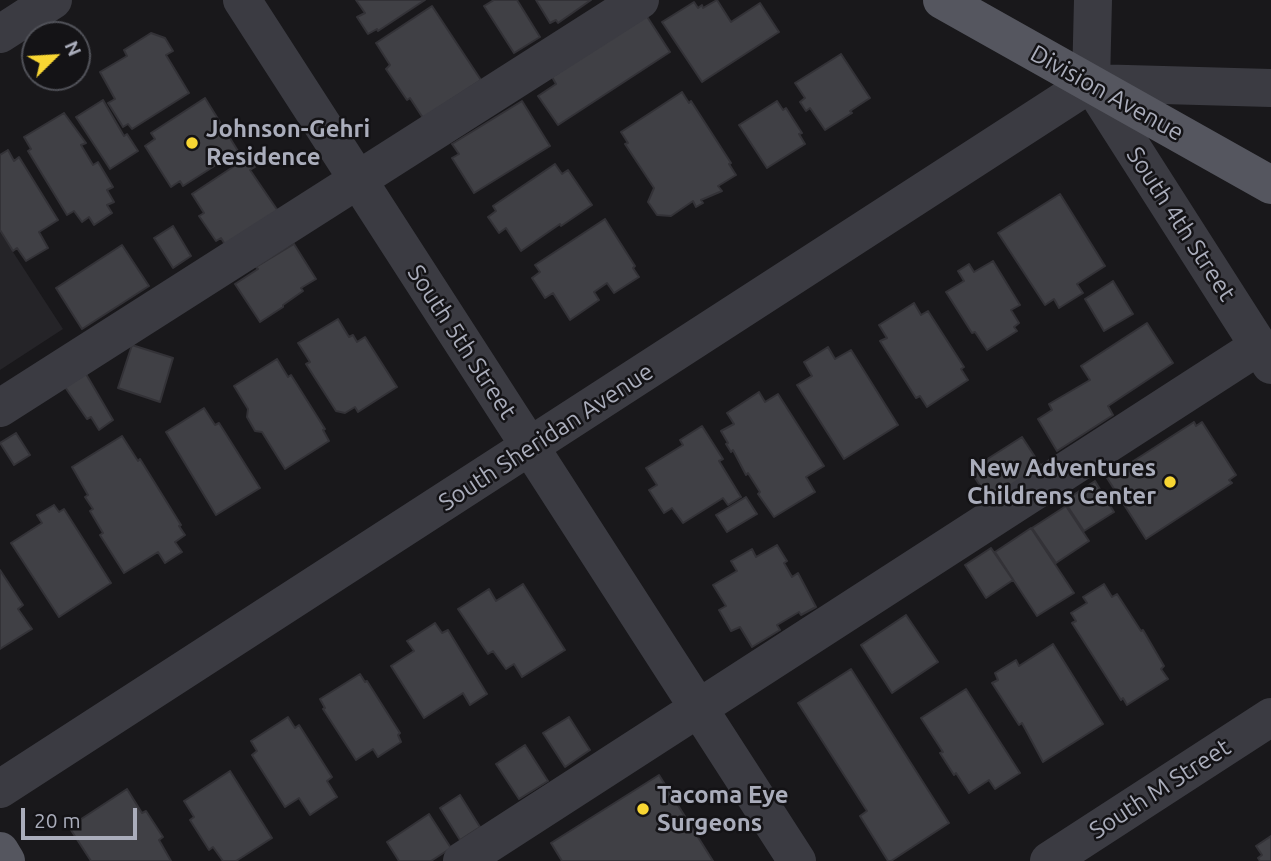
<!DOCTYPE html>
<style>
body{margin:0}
#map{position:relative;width:1271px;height:861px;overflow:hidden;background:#19181b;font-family:Ubuntu,sans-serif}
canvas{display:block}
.north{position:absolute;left:21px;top:21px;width:70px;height:70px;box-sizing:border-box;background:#141316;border:2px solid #505158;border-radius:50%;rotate:66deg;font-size:19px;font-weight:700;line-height:28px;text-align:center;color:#aaadbb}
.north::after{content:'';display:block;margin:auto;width:24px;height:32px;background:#f8d633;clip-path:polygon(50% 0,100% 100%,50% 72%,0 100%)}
.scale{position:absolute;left:21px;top:808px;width:116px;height:32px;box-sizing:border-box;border:4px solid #aaadbb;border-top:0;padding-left:9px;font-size:21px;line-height:24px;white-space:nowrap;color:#aaadbb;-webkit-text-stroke:5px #141316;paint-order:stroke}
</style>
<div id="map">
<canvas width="1271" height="861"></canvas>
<div class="north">N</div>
<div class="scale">20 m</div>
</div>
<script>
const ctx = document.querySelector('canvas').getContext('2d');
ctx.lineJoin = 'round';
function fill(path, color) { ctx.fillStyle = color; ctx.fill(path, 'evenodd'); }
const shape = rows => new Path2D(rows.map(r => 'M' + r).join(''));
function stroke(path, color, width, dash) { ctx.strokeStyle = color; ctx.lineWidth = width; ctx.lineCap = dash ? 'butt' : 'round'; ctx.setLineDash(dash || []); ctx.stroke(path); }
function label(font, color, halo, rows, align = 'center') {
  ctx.font = font + ' Ubuntu,sans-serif'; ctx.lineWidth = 5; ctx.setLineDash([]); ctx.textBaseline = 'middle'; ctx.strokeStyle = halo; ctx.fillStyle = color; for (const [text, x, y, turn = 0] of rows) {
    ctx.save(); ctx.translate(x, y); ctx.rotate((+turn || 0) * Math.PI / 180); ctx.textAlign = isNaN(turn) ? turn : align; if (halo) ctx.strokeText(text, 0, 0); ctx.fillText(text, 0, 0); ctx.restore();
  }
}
fill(shape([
 [0,232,63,329,0,370]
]), '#252428');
const building = shape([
 [356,0,425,0,378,31,377,29,368,34,357,17,365,13,356,0],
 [494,0,517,0,540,37,514,53,484,6,494,0],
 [536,0,591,0,558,23,556,20,550,23,536,0],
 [717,0,731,22,760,3,779,32,702,82,662,22,694,2,698,8,702,5,703,8,717,0],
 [432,6,481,80,423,118,410,98,407,100,386,69,390,65,376,43,432,6],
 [646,15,670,52,558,125,538,96,556,84,552,77,646,15],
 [151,33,165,38,173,51,166,55,189,93,132,129,128,124,123,127,108,103,115,99,100,72,127,56,124,50,151,33],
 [841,54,870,98,850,111,852,113,825,130,810,108,806,111,800,102,805,98,795,83,841,54],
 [682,92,689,103,691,101,731,163,729,164,736,175,718,186,722,191,701,200,703,203,696,207,693,201,671,216,657,215,648,202,654,188,625,144,628,143,621,132,682,92],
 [205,98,238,151,183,186,180,181,171,187,145,146,155,139,151,133,205,98],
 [103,100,124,136,127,134,138,151,110,169,76,117,103,100],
 [522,101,550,146,474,193,452,158,459,154,452,144,522,101],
 [777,101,783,110,786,108,802,133,799,134,805,144,767,168,739,125,777,101],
 [64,113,86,143,81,145,93,165,98,162,113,187,107,190,114,202,107,205,112,213,94,225,89,217,82,222,74,211,67,215,28,151,31,149,24,137,64,113],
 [8,150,14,161,19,157,58,220,39,232,48,248,26,261,17,248,13,251,0,230,0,155,8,150],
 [248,157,255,167,250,170,278,211,226,246,221,238,216,241,199,216,204,213,192,194,248,157],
 [555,164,562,174,568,170,592,205,561,226,560,224,521,251,506,228,499,233,488,217,496,211,493,206,555,164],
 [1060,194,1105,266,1077,284,1083,293,1059,308,1054,299,1045,305,998,233,1060,194],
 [605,219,635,266,633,268,639,277,614,293,607,283,594,292,599,300,570,320,553,293,545,298,532,278,540,272,535,265,605,219],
 [173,226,191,256,173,268,154,238,173,226],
 [294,244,316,279,301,288,303,291,283,305,283,307,260,322,235,284,258,269,256,267,294,244],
 [122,245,149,286,82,329,56,288,122,245],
 [993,261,1020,305,1011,310,1019,323,1014,327,1017,331,987,350,975,332,972,333,946,292,964,281,958,271,969,264,974,272,993,261],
 [1113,281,1133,314,1104,331,1085,299,1113,281],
 [914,303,921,315,928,311,964,367,961,369,968,380,927,407,920,396,916,398,880,341,887,338,879,325,914,303],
 [338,319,349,337,353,335,357,342,365,337,397,387,358,412,355,407,345,413,336,411,306,364,310,362,298,343,338,319],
 [1147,323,1173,363,1108,406,1113,415,1057,451,1038,419,1052,410,1049,404,1090,380,1081,366,1147,323],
 [132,345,173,358,160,402,118,388,132,345],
 [828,347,835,359,851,350,898,425,844,459,797,385,812,376,804,362,828,347],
 [277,359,288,377,291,375,325,429,323,430,329,441,285,469,262,432,255,431,247,417,248,409,234,386,277,359],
 [86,374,113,420,99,430,91,417,87,419,65,387,86,374],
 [759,392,765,402,778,394,824,466,806,477,815,492,774,517,758,494,760,492,748,473,746,475,733,450,731,452,726,444,728,443,721,431,734,424,727,413,759,392],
 [204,408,215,425,219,423,260,488,216,515,166,432,204,408],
 [1194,422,1196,426,1202,422,1236,475,1229,480,1232,483,1146,539,1107,478,1194,422],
 [702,426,723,459,719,461,741,497,728,505,723,498,683,523,672,508,664,513,649,490,657,485,646,468,683,445,680,440,702,426],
 [16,433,30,455,14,465,0,443,16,433],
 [122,436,138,461,140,459,181,525,179,526,185,535,175,542,182,552,165,563,158,552,124,573,100,535,103,533,90,511,93,509,85,497,88,495,72,467,122,436],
 [1022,437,1041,466,989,500,970,470,1022,437],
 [1095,481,1114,512,1084,531,1064,501,1095,481],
 [746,497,757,514,727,532,716,515,746,497],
 [54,505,59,512,64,509,111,583,59,617,11,543,42,523,37,515,54,505],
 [1066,506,1089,541,1056,563,1032,528,1066,506],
 [1031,528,1074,593,1037,616,995,552,1031,528],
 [777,545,787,561,784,563,792,577,798,573,816,607,801,615,799,612,777,625,780,630,752,647,740,627,731,631,719,610,726,606,713,585,737,571,731,561,752,549,756,557,777,545],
 [991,548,1013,580,986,598,965,565,991,548],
 [0,570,23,605,18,609,32,629,0,649,0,570],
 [523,584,565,650,522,677,514,664,506,669,493,651,488,654,458,609,489,589,496,601,523,584],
 [1104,584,1112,597,1117,594,1141,631,1143,630,1164,666,1161,669,1168,679,1127,705,1123,698,1121,700,1072,623,1076,621,1071,613,1087,603,1083,597,1104,584],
 [906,615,938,662,892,693,861,645,906,615],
 [435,623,442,633,448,630,487,694,470,705,463,693,424,718,391,666,414,651,407,641,435,623],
 [1053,644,1103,724,1043,762,1022,723,1019,725,992,683,998,680,995,673,1016,660,1019,666,1053,644],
 [851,669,949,823,891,861,888,861,860,816,867,811,798,703,851,669],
 [360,674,365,682,367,681,400,733,398,735,401,742,378,757,373,749,356,760,323,709,325,708,320,699,360,674],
 [966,689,1020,773,995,789,989,780,969,793,956,773,954,775,940,753,943,752,921,718,966,689],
 [288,717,295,728,299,725,332,777,327,781,337,797,310,815,299,798,285,807,252,755,257,751,251,741,288,717],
 [569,717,590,750,565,767,543,733,569,717],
 [525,745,548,781,519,799,496,764,525,745],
 [230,771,272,838,236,861,223,861,213,847,209,850,190,820,194,817,184,801,230,771],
 [659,775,713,861,562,861,551,843,659,775],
 [127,789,142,813,146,811,163,837,159,840,171,861,91,861,69,827,127,789],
 [460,795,480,827,460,840,440,808,460,795],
 [429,814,451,848,431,861,399,861,387,842,429,814],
 [1271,836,1271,861,1260,861,1258,858,1262,855,1256,846,1271,836]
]);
fill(building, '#404045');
stroke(building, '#333237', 2);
stroke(shape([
 [242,0,797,861],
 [0,34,53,0],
 [1091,83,1271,365],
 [1091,83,1271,88],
 [1091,83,1093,0],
 [0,408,640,0],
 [0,789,1091,83],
 [462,861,1259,346],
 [1049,861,1271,717]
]), '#3b3b42', 38);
stroke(shape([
 [942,0,1271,185],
 [0,851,6,861]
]), '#55565f', 38);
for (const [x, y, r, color] of [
 [192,143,7,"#f8d633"],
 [1170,482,7,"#f8d633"],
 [643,809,7,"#f8d633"]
]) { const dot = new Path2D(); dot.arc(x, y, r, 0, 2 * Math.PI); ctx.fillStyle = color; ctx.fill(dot); stroke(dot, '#141316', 2.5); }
label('24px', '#aaadbb', '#141316', [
 ["Division Avenue",1107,93,29],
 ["South 4th Street",1181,224,57],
 ["South 5th Street",462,342,57],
 ["South Sheridan Avenue",546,437,-33],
 ["South M Street",1160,789,-33]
]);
label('bold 24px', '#aaadbb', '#141316', [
 ["Johnson-Gehri",206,129],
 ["Residence",206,157],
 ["New Adventures",1156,468,"right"],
 ["Childrens Center",1156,496,"right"],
 ["Tacoma Eye",657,795],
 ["Surgeons",657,823]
], 'left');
</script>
